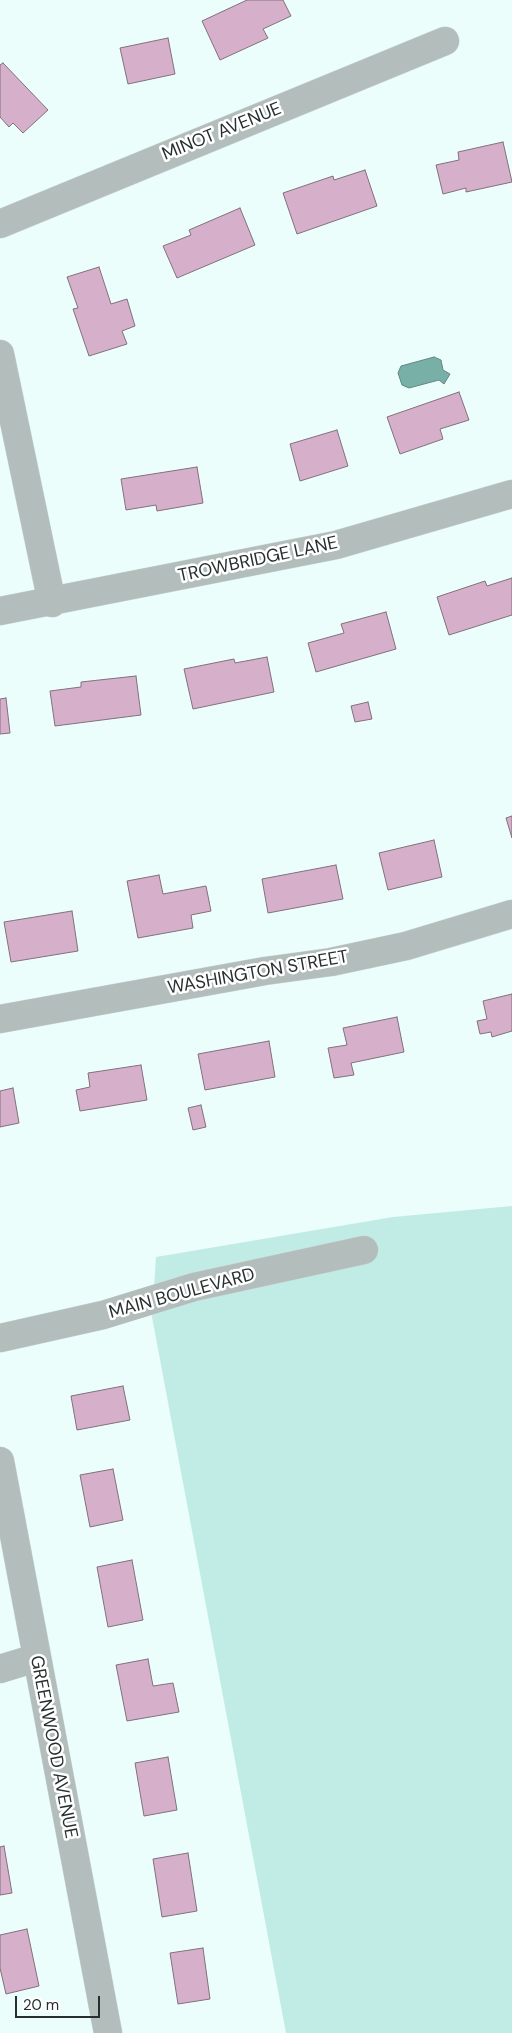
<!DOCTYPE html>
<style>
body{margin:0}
#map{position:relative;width:512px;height:2033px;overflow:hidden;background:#ecfefb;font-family:"DM Sans",sans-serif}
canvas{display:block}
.scale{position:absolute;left:15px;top:1996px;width:85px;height:22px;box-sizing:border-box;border:2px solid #27302f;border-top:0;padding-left:6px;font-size:15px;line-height:18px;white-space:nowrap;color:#27302f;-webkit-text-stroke:4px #fff;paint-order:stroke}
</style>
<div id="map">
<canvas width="512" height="2033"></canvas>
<div class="scale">20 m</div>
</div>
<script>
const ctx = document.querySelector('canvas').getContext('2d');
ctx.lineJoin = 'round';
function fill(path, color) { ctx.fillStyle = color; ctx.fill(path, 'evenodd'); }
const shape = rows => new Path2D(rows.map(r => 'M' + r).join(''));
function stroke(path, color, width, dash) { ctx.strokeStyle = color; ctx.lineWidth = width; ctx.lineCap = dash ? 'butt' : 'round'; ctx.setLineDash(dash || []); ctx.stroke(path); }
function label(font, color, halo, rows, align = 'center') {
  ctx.font = font + ' "DM Sans",sans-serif'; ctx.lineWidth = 5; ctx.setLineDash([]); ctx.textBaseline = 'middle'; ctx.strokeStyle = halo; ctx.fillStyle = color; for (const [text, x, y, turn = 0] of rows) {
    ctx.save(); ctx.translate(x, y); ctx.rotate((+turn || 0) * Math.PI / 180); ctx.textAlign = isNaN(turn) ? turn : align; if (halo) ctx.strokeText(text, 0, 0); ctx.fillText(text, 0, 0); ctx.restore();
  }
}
fill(shape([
 [512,1206,512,2033,286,2033,152,1317,156,1257,393,1217]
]), '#c1ece5');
const water = shape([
 [434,357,441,360,443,370,450,374,444,384,439,380,409,388,402,385,398,373,401,366,434,357]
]);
fill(water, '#78afa7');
stroke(water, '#608983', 1);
const building = shape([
 [247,0,283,0,291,16,263,29,268,38,220,60,202,21,247,0],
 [168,38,175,74,128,84,120,48,168,38],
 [3,63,48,110,23,133,13,123,9,127,0,117,0,65,3,63],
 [503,142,512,182,466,192,466,188,443,194,436,165,459,160,458,152,503,142],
 [365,170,377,206,297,234,283,193,333,176,334,180,365,170],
 [240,208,255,245,177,278,163,246,191,235,189,230,240,208],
 [99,267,111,304,127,299,135,326,122,331,127,344,89,356,73,309,78,308,67,277,99,267],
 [459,392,469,420,440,429,443,439,400,454,387,417,459,392],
 [337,430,348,466,300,481,290,444,337,430],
 [197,467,203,503,157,511,156,505,126,510,121,479,197,467],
 [512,578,512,615,449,635,437,597,485,581,487,586,512,578],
 [386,612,396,649,316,672,308,643,344,633,341,624,386,612],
 [267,657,274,692,193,709,184,669,234,659,235,663,267,657],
 [136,676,141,715,55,726,50,691,81,687,81,682,136,676],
 [6,698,10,733,0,734,0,699,6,698],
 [368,702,372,719,355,722,351,706,368,702],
 [512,816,512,838,506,818,512,816],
 [434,840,442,877,388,890,379,853,434,840],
 [336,865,343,899,268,913,262,879,336,865],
 [159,875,163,894,206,886,211,911,191,915,193,928,138,938,127,881,159,875],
 [72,911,78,951,11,962,4,922,72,911],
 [512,994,512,1031,492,1037,491,1032,480,1034,477,1021,487,1019,483,1001,512,994],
 [397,1017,404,1052,351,1063,354,1075,334,1078,328,1048,347,1045,343,1028,397,1017],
 [269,1041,275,1077,205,1090,198,1054,269,1041],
 [141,1065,147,1100,80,1111,76,1090,90,1087,88,1073,141,1065],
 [13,1088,19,1123,0,1127,0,1091,13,1088],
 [201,1105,206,1127,193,1130,188,1108,201,1105],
 [123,1386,130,1420,77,1430,71,1396,123,1386],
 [113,1469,123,1520,90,1527,80,1475,113,1469],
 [132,1560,143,1620,108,1627,97,1567,132,1560],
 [148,1659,153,1686,173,1683,179,1712,127,1721,116,1665,148,1659],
 [168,1757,177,1810,144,1816,135,1763,168,1757],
 [4,1846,12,1893,0,1895,0,1847,4,1846],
 [188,1853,197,1911,162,1917,153,1859,188,1853],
 [27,1929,39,1986,6,1994,0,1968,0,1935,27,1929],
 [203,1948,210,1999,178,2004,170,1953,203,1948]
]);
fill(building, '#d6afcb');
stroke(building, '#80717b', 1);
const street = shape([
 [0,224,445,41],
 [0,354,52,603],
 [0,611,336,545,512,494],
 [0,1019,265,971,331,962,406,946,512,914],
 [0,1338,103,1315,194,1287,364,1250],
 [0,1461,108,2033],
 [0,1669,36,1658]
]);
stroke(street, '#c9d9d6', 29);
stroke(street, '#b3bdbb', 28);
label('18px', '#27302f', '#fff', [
 ["MINOT AVENUE",222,132,-22],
 ["TROWBRIDGE LANE",258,560,-12],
 ["WASHINGTON STREET",258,973,-10],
 ["MAIN BOULEVARD",182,1294,-15],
 ["GREENWOOD AVENUE",53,1747,79]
]);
</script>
